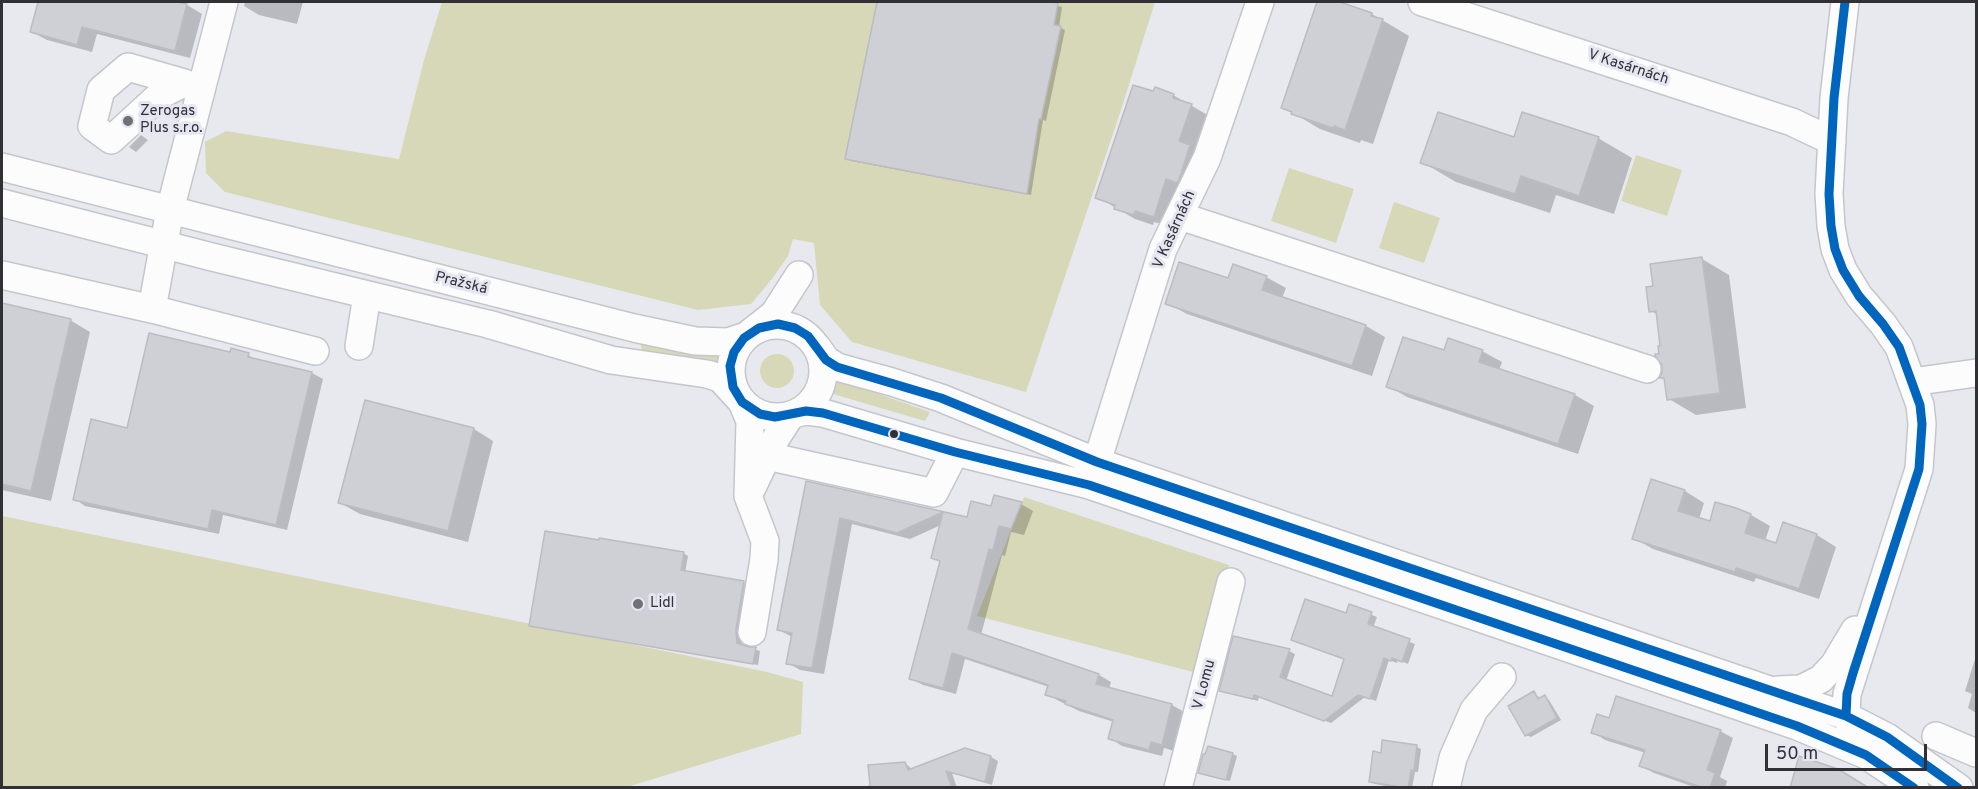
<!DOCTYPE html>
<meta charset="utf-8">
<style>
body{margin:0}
#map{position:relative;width:1978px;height:789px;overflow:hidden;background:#e8e9ef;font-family:Overpass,sans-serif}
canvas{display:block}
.frame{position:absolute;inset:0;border:3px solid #303035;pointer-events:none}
.scale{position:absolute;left:1765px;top:744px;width:162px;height:27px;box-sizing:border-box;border:3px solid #303035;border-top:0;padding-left:8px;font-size:18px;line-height:21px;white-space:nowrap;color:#303035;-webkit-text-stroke:4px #e5e6f2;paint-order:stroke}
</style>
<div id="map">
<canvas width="1978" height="789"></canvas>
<div class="frame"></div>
<div class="scale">50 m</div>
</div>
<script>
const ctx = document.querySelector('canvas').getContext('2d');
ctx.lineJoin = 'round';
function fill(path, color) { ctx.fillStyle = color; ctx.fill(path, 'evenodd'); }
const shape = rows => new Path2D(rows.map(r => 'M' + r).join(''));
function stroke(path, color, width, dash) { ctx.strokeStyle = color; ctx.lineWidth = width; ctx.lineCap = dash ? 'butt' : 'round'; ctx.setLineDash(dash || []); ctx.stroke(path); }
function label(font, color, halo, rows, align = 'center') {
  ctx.font = font + ' Overpass,sans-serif'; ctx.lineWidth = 6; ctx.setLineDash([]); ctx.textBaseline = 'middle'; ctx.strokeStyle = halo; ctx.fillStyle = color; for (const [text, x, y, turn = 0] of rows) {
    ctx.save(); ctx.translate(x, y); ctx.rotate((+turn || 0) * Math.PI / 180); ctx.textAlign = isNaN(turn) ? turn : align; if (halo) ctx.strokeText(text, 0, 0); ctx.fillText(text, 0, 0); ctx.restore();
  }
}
fill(shape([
 [442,2,1155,2,1120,113,1026,392,852,342,820,305,814,243,793,239,788,256,772,279,751,304,698,310,225,192,206,173,205,142,226,131,399,159,424,60],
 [1636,155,1682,170,1667,216,1621,201],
 [1289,168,1354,189,1336,243,1271,221],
 [1394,202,1440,218,1424,263,1379,248],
 [643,342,723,353,719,363,715,366,642,350,641,345],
 '760 371a17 17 0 1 1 34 0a17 17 0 1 1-34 0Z',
 [836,379,930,412,925,421,833,394],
 [1024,497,1229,565,1197,673,977,616],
 [2,516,767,672,803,682,801,734,627,787,2,787]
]), '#d6d8b7');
fill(shape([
 [40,2,171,2,187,5,202,14,190,58,97,34,92,52,47,40,32,32],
 [245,2,303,2,297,24,259,15,244,6],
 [879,2,1041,2,1062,7,1059,27,1065,30,1046,121,1043,120,1031,195,851,161,846,159],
 [1319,2,1331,3,1335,2,1372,14,1409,36,1373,144,1361,140,1360,143,1320,129,1283,107],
 [1154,93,1173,95,1211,117,1173,227,1154,222,1153,225,1135,219,1097,197],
 [141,135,148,140,136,152,129,147],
 [1598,138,1632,158,1614,214,1556,195,1550,213,1456,182,1422,162,1515,139],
 [1702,259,1729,275,1746,408,1696,415,1669,399,1666,380,1661,378,1664,374,1658,315,1651,311,1654,288],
 [1266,277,1286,288,1282,298,1366,326,1385,337,1372,376,1187,314,1167,303,1229,280],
 [2,304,70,320,90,332,51,501,2,490],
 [1482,351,1502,362,1499,370,1575,395,1594,406,1578,454,1407,397,1388,386,1445,352],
 [248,355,259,361,312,373,323,379,287,530,223,515,219,534,85,506,75,499,128,429],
 [366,402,474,429,493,441,468,542,360,514,340,503],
 [1652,480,1685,491,1704,503,1699,519,1711,523,1736,510,1751,515,1770,526,1765,541,1777,545,1784,524,1817,535,1836,547,1819,599,1756,578,1754,582,1653,549,1634,538],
 [807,483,968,519,992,508,1021,504,1033,511,1024,535,1011,532,1005,556,1002,555,981,635,1099,675,1111,682,1109,689,1172,705,1184,712,1174,751,1164,748,1162,756,1122,746,1110,738,1114,722,1079,711,1059,701,1047,694,1049,687,965,659,956,694,923,685,910,678,941,562,933,558,941,525,910,539,852,524,824,674,800,670,788,663,792,637,779,630],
 [683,553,688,556,685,573,744,583,748,585,741,633,742,646,760,651,758,665,535,627,531,625],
 [1350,606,1377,617,1373,628,1415,644,1408,664,1398,660,1397,663,1389,660,1376,701,1365,697,1331,723,1259,697,1258,701,1227,693,1221,690,1289,651,1295,654,1286,681,1333,698,1345,659,1293,639,1347,615],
 [1976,656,1976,713,1968,708,1972,694,1965,691],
 [1534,693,1541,699,1545,697,1549,700,1561,720,1531,737,1526,735],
 [1610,720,1720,731,1733,738,1720,777,1727,781,1725,788,1697,788,1654,773,1641,766,1646,753,1605,740,1593,732],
 [1417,747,1421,749,1418,772,1415,772,1412,788,1397,788,1375,784,1370,782,1382,754],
 [965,750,991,757,998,761,992,785,952,773,957,788,874,788,905,763,913,770],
 [1232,754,1237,756,1230,781,1204,775]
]), '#0003');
const building = shape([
 [38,2,177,2,187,4,175,51,82,27,77,45,30,32,38,2],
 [877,2,1048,2,1058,3,1054,25,1061,26,1041,119,1039,119,1027,194,845,159,877,2],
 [1317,2,1340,2,1372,13,1371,16,1383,19,1345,130,1334,126,1333,128,1291,114,1292,112,1281,108,1317,2],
 [1133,85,1153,91,1155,87,1174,94,1173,98,1192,104,1179,141,1190,145,1179,180,1177,183,1166,179,1154,217,1135,211,1134,215,1114,209,1115,205,1095,198,1133,85],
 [1438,112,1514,137,1522,112,1599,137,1579,196,1521,176,1515,194,1420,163,1438,112],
 [1702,257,1720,393,1667,400,1664,378,1659,378,1662,373,1662,365,1655,356,1655,354,1659,354,1658,346,1660,346,1656,311,1649,312,1646,287,1653,286,1650,264,1702,257],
 [1179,262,1228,278,1233,264,1267,276,1262,290,1366,325,1352,366,1165,304,1179,262],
 [2,303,71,319,31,491,2,484,2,303],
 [149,333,230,352,231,348,249,353,248,357,312,372,276,525,212,510,208,529,73,500,91,419,127,428,149,333],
 [1403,337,1444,350,1448,338,1483,350,1479,362,1575,394,1558,444,1386,387,1403,337],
 [365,400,474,428,448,531,338,503,365,400],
 [1651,479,1685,490,1678,511,1710,521,1715,502,1736,508,1751,514,1745,533,1776,543,1783,522,1817,534,1799,589,1736,568,1735,572,1632,539,1651,479],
 [806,481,967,517,971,501,991,506,994,495,1022,502,1011,529,999,526,993,550,989,549,968,629,1099,674,1096,684,1172,704,1162,745,1151,742,1149,750,1108,739,1113,720,1065,704,1066,701,1045,695,1048,685,952,653,943,688,909,679,940,561,931,558,943,512,897,533,840,518,812,668,786,664,792,633,777,630,806,481],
 [545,531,599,540,599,538,684,552,681,570,744,581,736,629,737,643,749,647,756,647,753,664,529,626,545,531],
 [1305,599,1346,613,1349,604,1372,612,1368,624,1410,639,1402,662,1392,658,1391,661,1384,658,1370,699,1358,695,1324,721,1254,695,1253,699,1219,691,1233,636,1290,649,1280,677,1332,696,1344,659,1291,640,1305,599],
 [1534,691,1538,699,1545,695,1557,718,1525,736,1508,706,1534,691],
 [1616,696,1721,730,1707,770,1715,773,1710,788,1704,788,1639,766,1645,750,1591,733,1597,714,1609,718,1616,696],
 [1382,740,1417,745,1414,771,1411,770,1408,788,1369,782,1373,751,1381,753,1382,740],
 [1208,746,1233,753,1226,780,1198,773,1203,754,1205,754,1208,746],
 [965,748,991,756,985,782,946,771,952,788,867,788,870,785,868,765,905,762,908,770,965,748],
 [1799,756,1838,769,1869,788,1790,788,1799,756]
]);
fill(building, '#cfd0d5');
stroke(building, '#bbbcc1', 1.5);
const minor = shape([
 [1422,2,1792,122,1832,141],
 [1845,2,1834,98,1829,194,1831,226,1835,249,1843,270,1859,296,1883,324,1899,347,1920,405,1922,424,1919,469,1847,694,1846,716,1853,730],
 [184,83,160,95,111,140,92,126,101,90,128,67,184,83,201,90],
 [2,167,634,328,695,341,728,342,746,336,774,314,799,275],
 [2,203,212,257,488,324,611,360,707,374,720,378,742,402,750,421,748,496,765,541,764,559,752,632],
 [1180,216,1647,369],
 [2,275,152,309,315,351],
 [152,309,170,210,224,2],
 '731 371a46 46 0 1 1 92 0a46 46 0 1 1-92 0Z',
 [359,346,367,295],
 [817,347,826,360,837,367,892,382,941,398,1097,462,1846,716,1887,737,1959,788],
 [1912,382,1976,373],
 [767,456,934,493,955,452],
 [1097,462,1163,249,1207,158,1260,2],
 [748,496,776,438,789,418,793,414,806,411,823,413,955,452,1089,485,1797,726,1866,755,1915,788],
 [1778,690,1801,689,1821,679,1834,665,1855,630],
 [1936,736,1976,753],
 [1178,788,1231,582],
 [1446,788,1453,758,1474,710,1502,677]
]);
stroke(minor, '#c5c6cb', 30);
stroke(minor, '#fcfcfd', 27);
stroke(shape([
 [1845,2,1834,98,1829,194,1831,226,1835,249,1843,270,1859,296,1883,324,1899,347,1920,405,1922,424,1919,469,1853,673,1847,694,1846,716],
 [1914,788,1866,755,1797,726,1089,485,955,452,823,413,806,411,775,417,760,414,742,402,733,387,730,366,734,352,744,338,759,328,778,324,795,328,808,336,826,360,837,367,941,398,1097,462,1846,716,1887,737,1958,788]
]), '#0065bd', 9);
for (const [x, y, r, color] of [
 [128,121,6,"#707176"],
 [894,434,5,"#303035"],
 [638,604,6,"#707176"]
]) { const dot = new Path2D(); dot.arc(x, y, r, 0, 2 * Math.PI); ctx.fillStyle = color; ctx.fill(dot); stroke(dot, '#e5e6f2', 2); }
label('15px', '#303035', '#e5e6f2', [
 ["V Kasárnách",1628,68,18],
 ["V Kasárnách",1175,230,-66],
 ["Pražská",461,284,14],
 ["V Lomu",1205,685,-75]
]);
label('15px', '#303035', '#e5e6f2', [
 ["Zerogas",140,112],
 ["Plus s.r.o.",140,129],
 ["Lidl",650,604]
], 'left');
</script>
